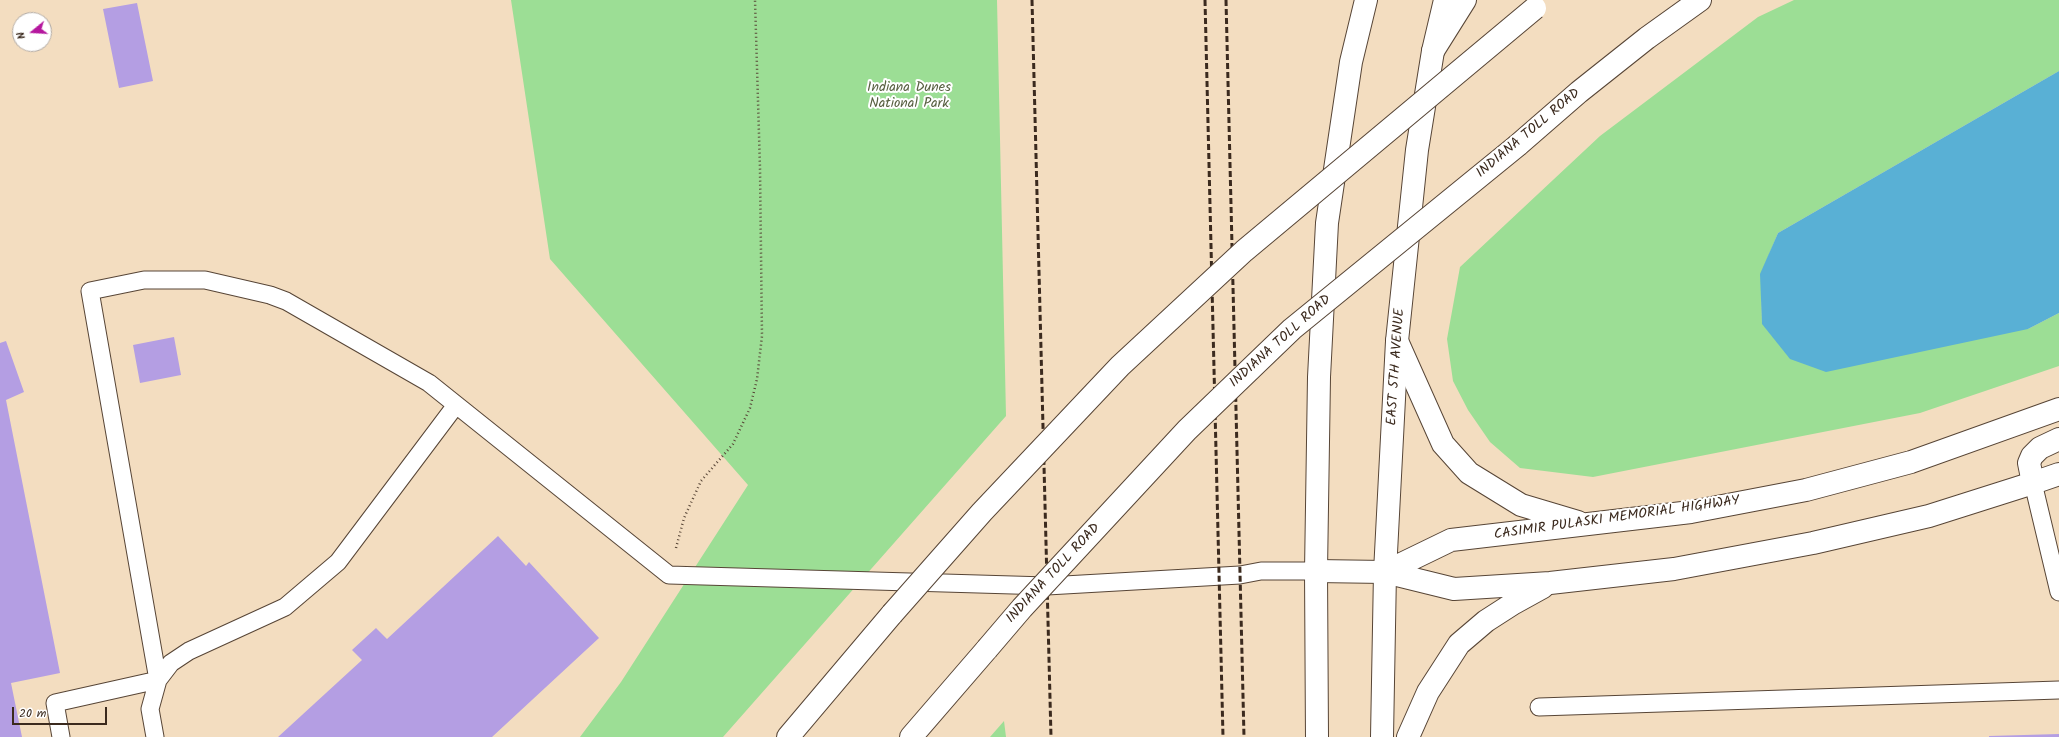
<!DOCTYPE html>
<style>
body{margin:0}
#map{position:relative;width:2059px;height:737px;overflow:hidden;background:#f3ddc0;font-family:Kalam,sans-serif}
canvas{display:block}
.north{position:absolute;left:12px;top:12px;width:40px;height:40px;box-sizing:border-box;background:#fff;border:1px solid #b1aaa5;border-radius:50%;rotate:252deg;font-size:11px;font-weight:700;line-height:16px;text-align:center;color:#3b2a1e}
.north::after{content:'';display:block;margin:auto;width:14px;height:18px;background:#b5179e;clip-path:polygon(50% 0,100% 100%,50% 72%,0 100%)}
.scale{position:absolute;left:12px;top:707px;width:95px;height:18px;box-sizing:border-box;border:2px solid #3b2a1e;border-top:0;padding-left:5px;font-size:12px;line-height:14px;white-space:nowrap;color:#3b2a1e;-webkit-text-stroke:3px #fff;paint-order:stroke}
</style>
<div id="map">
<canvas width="2059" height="737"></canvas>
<div class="north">N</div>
<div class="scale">20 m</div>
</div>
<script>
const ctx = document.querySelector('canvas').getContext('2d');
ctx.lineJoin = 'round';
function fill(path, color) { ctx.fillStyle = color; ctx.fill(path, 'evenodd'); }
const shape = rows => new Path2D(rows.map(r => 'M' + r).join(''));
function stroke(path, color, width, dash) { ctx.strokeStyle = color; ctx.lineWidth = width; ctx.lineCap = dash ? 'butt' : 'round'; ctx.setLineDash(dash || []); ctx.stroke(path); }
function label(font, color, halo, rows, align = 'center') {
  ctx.font = font + ' Kalam,sans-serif'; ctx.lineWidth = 4; ctx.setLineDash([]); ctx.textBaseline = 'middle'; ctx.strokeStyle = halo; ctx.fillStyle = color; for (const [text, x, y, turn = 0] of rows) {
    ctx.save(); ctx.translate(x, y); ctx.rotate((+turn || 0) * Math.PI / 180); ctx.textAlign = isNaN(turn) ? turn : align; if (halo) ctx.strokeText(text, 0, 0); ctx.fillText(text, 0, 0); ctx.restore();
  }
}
fill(shape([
 [511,0,997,0,1006,416,723,737,580,737,621,682,748,485,550,259],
 [1794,0,2059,0,2059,71,1778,233,1761,274,1762,324,2028,329,2059,313,2059,366,1920,413,1593,477,1520,468,1490,442,1468,410,1453,381,1447,339,1460,267,1600,136,1758,17],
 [1004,721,1006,737,990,737]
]), '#9cde95');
fill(shape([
 [2059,71,2059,313,2028,329,1826,372,1790,359,1762,324,1760,274,1778,233]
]), '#59b0d5');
fill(shape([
 [137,3,153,81,119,88,103,9],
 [174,337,181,375,140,383,133,345],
 [6,341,24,392,6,400,60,673,11,683,22,737,0,737,0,343],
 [498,536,526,566,529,562,599,638,492,737,278,737,362,660,352,650,376,628,387,639],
 [2059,734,2059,737,1989,737,1989,736]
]), '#b49ee3');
const service = shape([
 [2033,483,2059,592],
 [1539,707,2059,690],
 [61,737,55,703,158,680,90,291,144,280,205,280,270,295,286,301,429,383,669,575,1047,586,1240,575,1261,571,1316,571],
 [155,737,150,709,158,680,171,663,189,651,285,607,338,562,456,405]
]);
const primary = shape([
 [1317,737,1316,571,1319,377,1327,223,1351,62,1366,0],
 [1382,737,1385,572,1397,341,1417,150,1433,51,1445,0]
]);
const trunk = shape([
 [1397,341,1443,444,1469,473,1521,505,1578,522],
 [1316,571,1385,572,1454,589,1550,583,1674,569,1813,543,1929,516,2033,483],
 [1385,572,1451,540,1691,512,1806,490,1911,462,2059,409],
 [1408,737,1428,692,1459,644,1486,621,1514,603,1543,587]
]);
const motorway = shape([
 [1433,51,1465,0],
 [1518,145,1579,92,1647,38,1700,0],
 [2059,439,2040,448,2032,456,2029,463,2033,483,2059,474],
 [788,737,892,614],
 [911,737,987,649]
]);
stroke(service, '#574536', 19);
stroke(primary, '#574536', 24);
stroke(trunk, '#574536', 24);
stroke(motorway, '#574536', 24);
stroke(shape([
 [676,548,684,518,701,481,733,444,750,408,757,379,762,336,760,168,755,0]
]), '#574536', 2.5, [1, 3]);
stroke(service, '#fff', 17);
stroke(primary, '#fff', 22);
stroke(trunk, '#fff', 22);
stroke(motorway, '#fff', 22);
stroke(shape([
 [1032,0,1051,737],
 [1205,0,1223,737],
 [1226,0,1244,737]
]), '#3b2a1e', 3, [6, 3]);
const motorwayBridge = shape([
 [892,614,982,512,1120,366,1244,251,1535,8],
 [987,649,1022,608,1187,430,1292,329,1518,145]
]);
stroke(motorwayBridge, '#574536', 24, []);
stroke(motorwayBridge, '#fff', 22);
label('14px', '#586042', '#fff', [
 ["Indiana Dunes",909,89],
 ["National Park",909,105]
]);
label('14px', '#3b2a1e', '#fff', [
 ["INDIANA TOLL ROAD",1529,134,-40],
 ["INDIANA TOLL ROAD",1281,342,-42],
 ["EAST 5TH AVENUE",1397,367,-86],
 ["CASIMIR PULASKI MEMORIAL HIGHWAY",1617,519,-8],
 ["INDIANA TOLL ROAD",1054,574,-47]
]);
</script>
